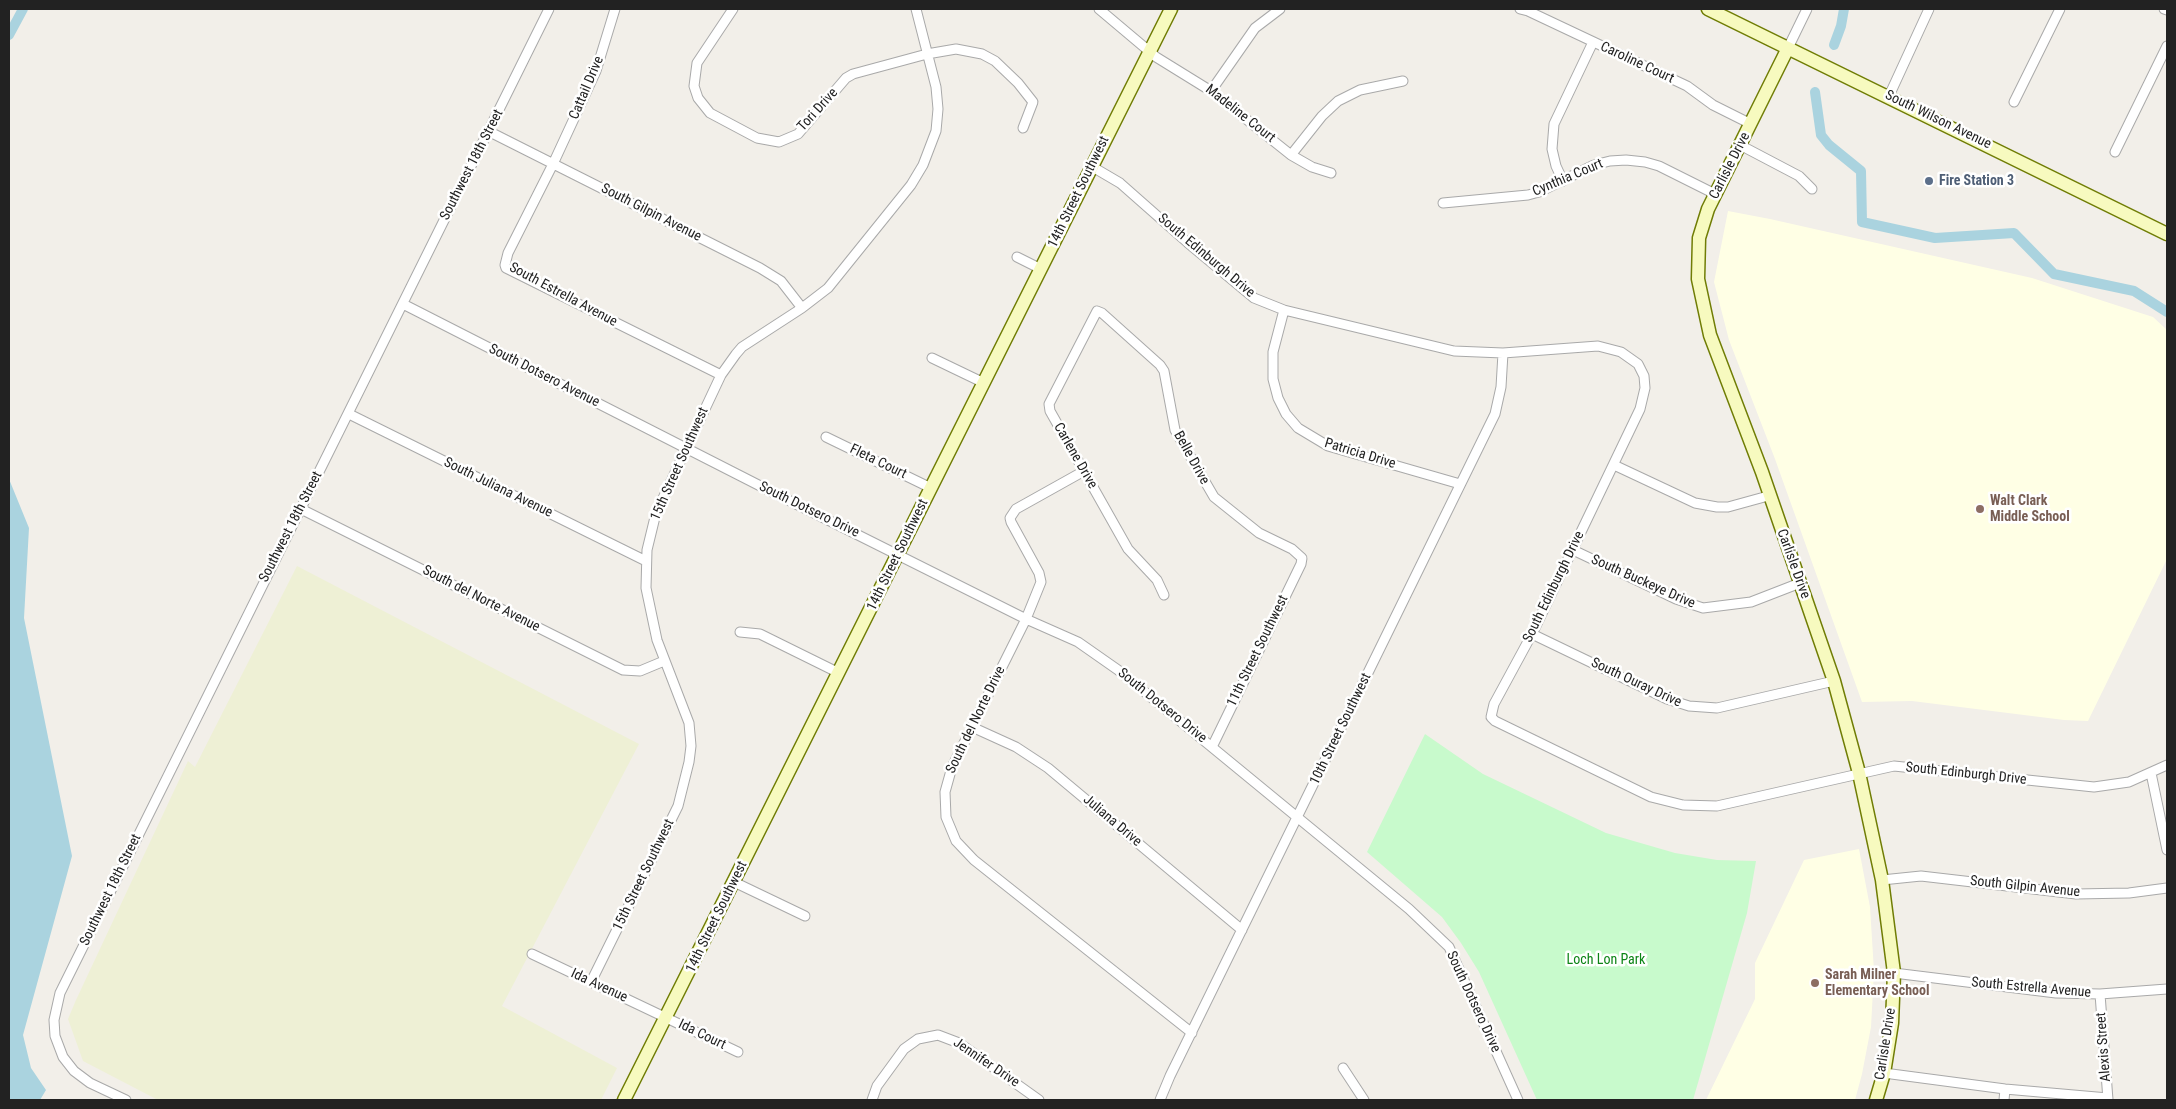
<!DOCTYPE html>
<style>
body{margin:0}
#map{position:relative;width:2176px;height:1109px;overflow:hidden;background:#f2efe9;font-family:"Roboto Condensed",sans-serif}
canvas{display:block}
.frame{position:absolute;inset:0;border:10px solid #222;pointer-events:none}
</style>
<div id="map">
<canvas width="2176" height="1109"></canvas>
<div class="frame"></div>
</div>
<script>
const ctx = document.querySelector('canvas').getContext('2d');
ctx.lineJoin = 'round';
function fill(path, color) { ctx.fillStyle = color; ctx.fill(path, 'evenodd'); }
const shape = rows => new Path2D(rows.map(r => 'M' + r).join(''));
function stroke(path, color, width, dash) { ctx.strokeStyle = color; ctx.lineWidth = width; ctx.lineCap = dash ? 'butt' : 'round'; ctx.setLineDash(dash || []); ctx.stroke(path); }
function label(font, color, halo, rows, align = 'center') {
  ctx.font = font + ' "Roboto Condensed",sans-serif'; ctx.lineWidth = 5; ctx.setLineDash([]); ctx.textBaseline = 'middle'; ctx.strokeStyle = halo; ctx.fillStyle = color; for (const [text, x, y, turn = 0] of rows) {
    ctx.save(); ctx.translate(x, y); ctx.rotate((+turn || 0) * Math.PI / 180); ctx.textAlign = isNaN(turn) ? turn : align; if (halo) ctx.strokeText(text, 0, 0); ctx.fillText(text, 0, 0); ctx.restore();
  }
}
fill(shape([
 [1728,211,1770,219,2032,278,2153,317,2167,330,2167,559,2088,721,2064,720,1912,701,1862,702,1775,459,1729,340,1714,282],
 [1859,849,1870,907,1874,971,1871,1027,1862,1074,1855,1100,1706,1100,1755,999,1755,963,1804,860]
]), '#ffffe5');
fill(shape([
 [297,566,639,744,502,1006,617,1068,601,1100,158,1100,83,1061,68,1019,76,1000,188,761,195,767]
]), '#eef0d5');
fill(shape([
 [1425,734,1483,774,1606,833,1675,853,1717,860,1756,861,1747,913,1693,1100,1537,1100,1479,972,1461,943,1442,917,1367,852]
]), '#c8facc');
fill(shape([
 [9,479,29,528,24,618,72,856,23,1035,31,1068,46,1090,40,1100,9,1100]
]), '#aad3df');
stroke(shape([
 [9,35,23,9],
 [1834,45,1841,26,1844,9],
 [1815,92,1821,135,1829,145,1861,171,1862,222,1935,238,2014,233,2054,274,2134,291,2167,312]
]), '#aad3df', 10);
const street = shape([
 [615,9,596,71,553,164,508,253,505,265,506,268,721,375],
 [733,9,697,63,694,86,698,98,710,113,757,138,779,142,798,134,846,78,853,74,927,54,956,49,982,54,995,61,1018,83,1033,102,1023,128],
 [1099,9,1156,57,1211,91,1291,155,1312,167,1331,173],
 [1520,9,1528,11,1687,86,1713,105,1751,124],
 [2164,9,2167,10],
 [1788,48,1807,9],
 [1211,91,1255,28,1280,9],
 [1889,96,1929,9],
 [2014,102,2060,9],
 [488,131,760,268,781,281,802,308],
 [1740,145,1799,176,1812,189],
 [2115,152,2167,46],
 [1291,155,1322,116,1338,101,1360,90,1403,81],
 [1091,166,1120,183,1188,243,1254,298,1284,310,1454,351,1503,353,1598,346,1621,352,1638,364,1644,376,1645,388,1640,409,1532,634,1494,704,1491,717,1495,721,1651,797,1683,805,1717,806,1894,766,2094,787,2129,782,2167,765],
 [1563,181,1556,166,1552,149,1554,124,1593,42],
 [1443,203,1528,195,1539,192,1594,165,1610,161,1626,160,1645,162,1659,166,1715,194],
 [1017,257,1041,269],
 [403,304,778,495,1026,619,1078,642,1118,670,1409,909,1449,947,1518,1100],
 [1284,310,1273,352,1273,379,1278,398,1286,414,1298,428,1328,446,1460,484],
 [932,358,984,383],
 [349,414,646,561],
 [826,437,931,488],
 [1614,465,1695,503,1717,507,1728,507,1768,496],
 [1084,471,1016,509,1010,518,1011,522,1039,573,1041,582,1026,619,952,767,945,792,946,817,956,841,974,860,1192,1033],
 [301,509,623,670,640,671,664,661],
 [1573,550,1676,599,1703,608,1751,602,1800,583],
 [1164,595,1157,580,1128,549,1050,411,1049,404,1097,311,1102,313,1160,365,1164,371,1175,430,1214,497,1259,533,1292,549,1302,558,1301,564,1212,747],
 [740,632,760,634,839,673],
 [1532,634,1667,699,1689,706,1717,708,1834,681],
 [972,727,1016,747,1048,768,1242,930],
 [2151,773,2167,850],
 [1882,880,1921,876,2076,894,2129,893,2167,888],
 [734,882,805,916],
 [532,954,738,1052],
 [1894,973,2056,993,2100,994,2167,989],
 [591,982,678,806,689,762,691,746,689,723,657,640,646,588,647,550,656,513,721,375,736,354,742,347,802,308,828,288,911,185,923,165,936,131,938,109,936,87,916,9],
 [2100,994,2108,1100],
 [1343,1068,1364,1100],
 [1884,1073,2005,1089,2108,1098],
 [126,1100,90,1083,74,1071,63,1057,55,1036,54,1020,60,993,549,9],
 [872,1100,877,1086,904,1049,918,1039,938,1035,959,1043,1039,1100],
 [1160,1100,1170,1076,1495,414,1501,387,1503,353],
 [2004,1100,2005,1089]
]);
const secondary = shape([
 [1708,9,2167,234],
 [1788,48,1708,209,1699,238,1698,279,1710,335,1762,472,1834,681,1859,773,1882,880,1894,973,1892,1023,1884,1073,1876,1100],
 [624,1100,1171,9]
]);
stroke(street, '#a9a9a9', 11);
stroke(secondary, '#707d05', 15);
stroke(street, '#fff', 9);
stroke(secondary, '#f7fabf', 12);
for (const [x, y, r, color] of [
 [1929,181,5,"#5c6f8a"],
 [1980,509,5,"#8d6e63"],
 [1815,983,5,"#8d6e63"]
]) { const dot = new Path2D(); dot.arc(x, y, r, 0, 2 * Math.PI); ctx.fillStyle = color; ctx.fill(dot); stroke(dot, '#fff', 2); }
label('14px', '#222', '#fff', [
 ["Caroline Court",1637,63,25],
 ["Cattail Drive",587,88,-67],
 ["Tori Drive",818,110,-48],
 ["Madeline Court",1240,114,38],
 ["South Wilson Avenue",1938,120,26],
 ["Southwest 18th Street",472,165,-63],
 ["Carlisle Drive",1730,166,-63],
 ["Cynthia Court",1568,178,-23],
 ["14th Street Southwest",1079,192,-64],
 ["South Gilpin Avenue",651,213,27],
 ["South Edinburgh Drive",1206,256,40],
 ["South Estrella Avenue",563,295,28],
 ["South Dotsero Avenue",544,376,27],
 ["Patricia Drive",1360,454,17],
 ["Carlene Drive",1075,456,60],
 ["Belle Drive",1191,458,61],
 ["Fleta Court",878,462,26],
 ["15th Street Southwest",680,464,-66],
 ["South Juliana Avenue",498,488,26],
 ["South Dotsero Drive",809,510,26],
 ["Southwest 18th Street",291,527,-63],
 ["14th Street Southwest",898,555,-64],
 ["Carlisle Drive",1793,564,70],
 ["South Buckeye Drive",1643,582,24],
 ["South Edinburgh Drive",1554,587,-64],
 ["South del Norte Avenue",481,599,27],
 ["11th Street Southwest",1258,651,-64],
 ["South Ouray Drive",1636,683,25],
 ["South Dotsero Drive",1162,706,39],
 ["South del Norte Drive",976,720,-64],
 ["10th Street Southwest",1341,729,-64],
 ["South Edinburgh Drive",1966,774,6],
 ["Juliana Drive",1112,821,40],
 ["15th Street Southwest",644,875,-64],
 ["South Gilpin Avenue",2025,887,6],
 ["Southwest 18th Street",111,890,-64],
 ["14th Street Southwest",717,917,-64],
 ["Ida Avenue",599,986,25],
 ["South Estrella Avenue",2031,988,5],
 ["South Dotsero Drive",1473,1002,65],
 ["Ida Court",702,1035,26],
 ["Carlisle Drive",1886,1044,-81],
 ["Alexis Street",2104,1047,-94],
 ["Jennifer Drive",986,1063,34]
]);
label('bold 14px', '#4e5e75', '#fff', [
 ["Fire Station 3",1939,181]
], 'left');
label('bold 14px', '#785e54', '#fff', [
 ["Walt Clark",1990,501],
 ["Middle School",1990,517],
 ["Sarah Milner",1825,975],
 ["Elementary School",1825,991]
], 'left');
label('14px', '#0c8416', '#fff', [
 ["Loch Lon Park",1606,960]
]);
</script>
